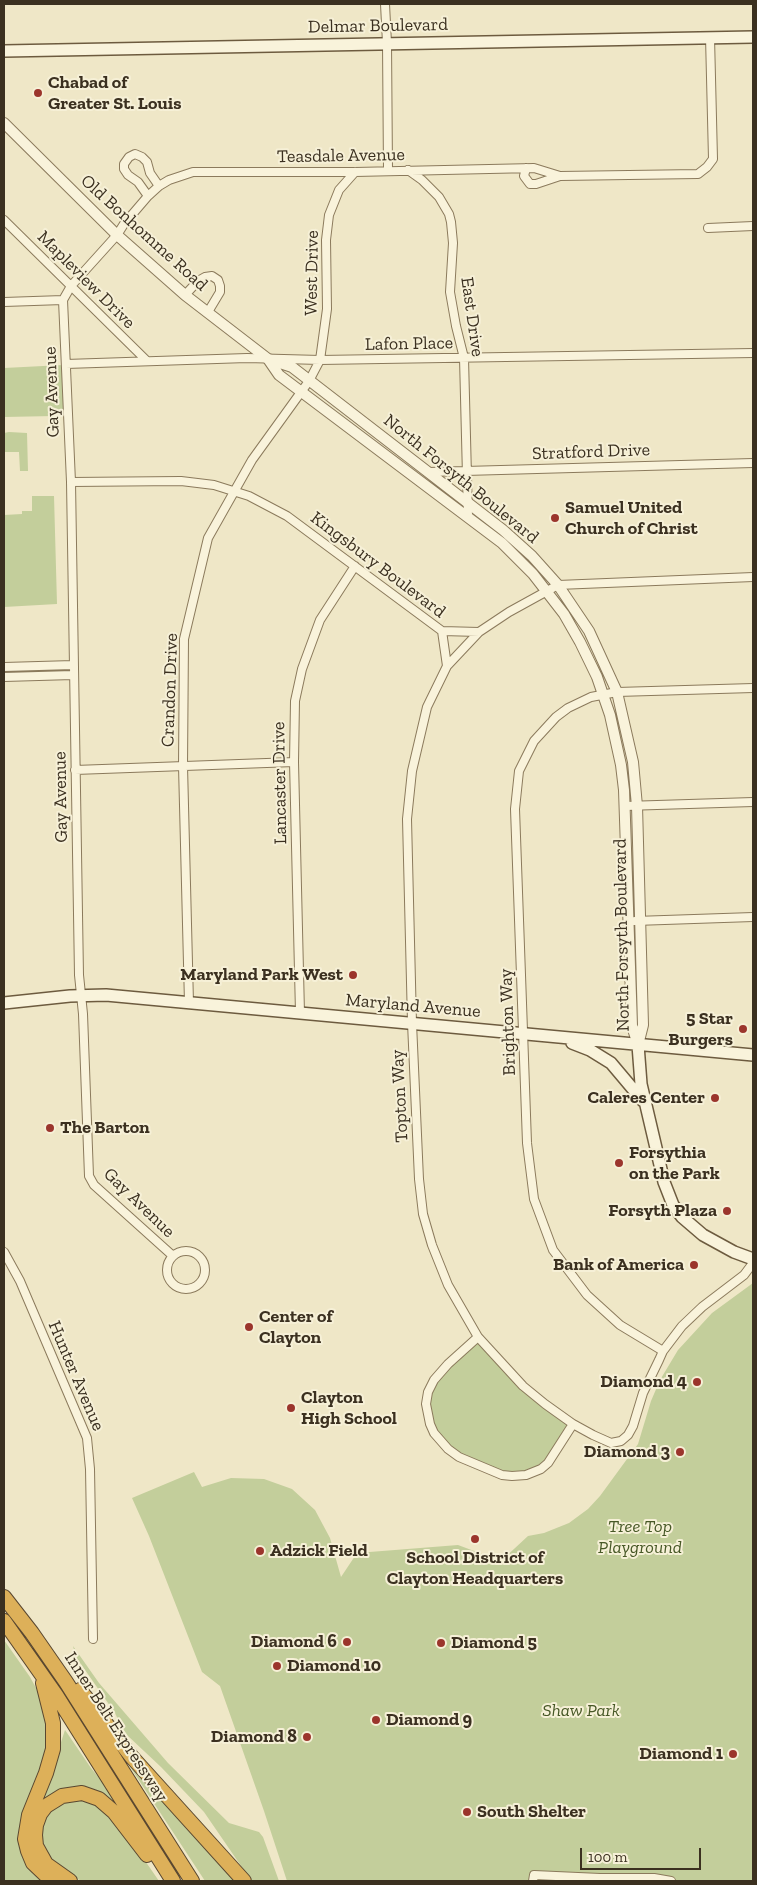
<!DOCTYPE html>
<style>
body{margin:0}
#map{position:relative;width:757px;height:1885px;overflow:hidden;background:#efe7c7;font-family:"Zilla Slab",serif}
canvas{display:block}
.frame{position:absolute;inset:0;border:5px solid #3b3020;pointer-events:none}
.scale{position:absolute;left:580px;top:1848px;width:121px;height:22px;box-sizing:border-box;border:2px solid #3b3020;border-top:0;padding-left:6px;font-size:15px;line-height:18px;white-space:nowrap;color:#3b3020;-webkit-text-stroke:4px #f6f0d7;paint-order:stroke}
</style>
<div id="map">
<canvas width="757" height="1885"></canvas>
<div class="frame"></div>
<div class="scale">100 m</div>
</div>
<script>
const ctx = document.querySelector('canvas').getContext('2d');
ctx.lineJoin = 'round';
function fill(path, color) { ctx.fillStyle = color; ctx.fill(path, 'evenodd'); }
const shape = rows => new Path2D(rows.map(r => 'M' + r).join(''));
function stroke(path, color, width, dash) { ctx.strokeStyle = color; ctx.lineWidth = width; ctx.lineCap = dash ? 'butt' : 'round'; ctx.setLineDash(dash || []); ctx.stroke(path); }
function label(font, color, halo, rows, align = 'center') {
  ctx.font = font + ' "Zilla Slab",serif'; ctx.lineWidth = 4; ctx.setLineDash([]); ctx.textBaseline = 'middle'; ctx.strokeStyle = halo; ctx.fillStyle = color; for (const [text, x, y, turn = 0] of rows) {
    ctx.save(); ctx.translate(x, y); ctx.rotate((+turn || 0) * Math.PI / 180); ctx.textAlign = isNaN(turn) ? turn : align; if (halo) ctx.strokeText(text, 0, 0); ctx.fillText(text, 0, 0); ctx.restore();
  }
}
fill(shape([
 [63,365,64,411,54,413,54,416,4,417,4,368],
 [9,432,27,433,28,471,20,471,19,452,4,452,4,433],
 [32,496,54,496,57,604,4,607,4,515,22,514,22,511,32,511],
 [51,669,56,672,4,674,4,670],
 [753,1283,753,1881,287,1881,264,1811,220,1686,202,1672,149,1536,132,1498,194,1472,202,1487,231,1478,264,1479,292,1489,315,1510,330,1538,341,1577,357,1553,458,1545,501,1561,528,1536,544,1533,569,1523,588,1509,600,1496,638,1444,651,1401,660,1380,678,1350,712,1313],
 [478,1337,500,1362,573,1424,548,1463,519,1476,468,1461,441,1442,426,1404,434,1380],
 [4,1640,30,1677,41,1697,48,1712,49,1744,26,1806,42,1881,4,1881],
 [73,1646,99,1683,168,1763,229,1823,259,1832,263,1837,279,1881,253,1881,250,1879,204,1812,161,1767,128,1736,121,1726,115,1713,76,1657],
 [65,1730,91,1768,108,1789,116,1802,112,1803,94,1790,39,1809],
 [119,1750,239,1881,205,1881],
 [73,1798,94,1801,121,1826,159,1881,82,1881,68,1875,53,1863,44,1851,40,1838,41,1827,48,1811]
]), '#c3ce9b');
const minor = shape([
 [385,4,387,43,388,171],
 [526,168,524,176,530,184,536,184,560,176],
 [408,170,422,180,439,197,449,214,451,222,453,243,450,292,456,326,464,358,468,516],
 [148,196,138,182,128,175,124,169,124,164,129,157,135,154,142,157,147,162,150,173,159,186],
 [4,220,147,361],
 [708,228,753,226],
 [185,295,198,281,205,277,212,276,218,280,220,286,220,292,208,312],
 [63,300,71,482,79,975,83,1014,89,1176,94,1185,173,1256],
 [4,302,63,300,71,286,117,235,124,224,148,196,159,186,169,180,193,172,355,172,534,168,560,176,698,174,707,167,713,159,710,37],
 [66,364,247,358,320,360,753,353],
 [429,472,753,463],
 [71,482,181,481,214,485,249,496,287,516,442,631,479,632,509,612,558,585,753,577],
 [442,631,447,666,427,707,412,771,407,819,412,1023,419,1179,423,1214,432,1245,448,1285,478,1337,523,1386,545,1404,573,1424,593,1435,611,1443,621,1441,628,1435,633,1426,643,1393,659,1360,663,1351,682,1326,702,1307,744,1275,753,1263],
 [447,666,479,632],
 [4,667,73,665],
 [4,677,73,675],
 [75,770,294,762],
 [625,806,753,802],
 [635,921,753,917],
 [189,1003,183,766,184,639,208,538,252,460,309,381,320,360,327,309,326,240,329,215,339,190,355,172],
 [300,1013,294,762,295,701,302,669,320,620,355,566],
 '167 1270a19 19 0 1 1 38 0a19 19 0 1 1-38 0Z',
 [4,1252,20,1281,87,1438,90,1469,93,1639],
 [478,1337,448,1364,434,1380,428,1392,426,1404,430,1424,434,1433,448,1449,459,1457,502,1475,512,1476,526,1475,541,1469,548,1463,573,1424],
 [663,1351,620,1325,587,1295,553,1250,534,1199,527,1143,521,975,515,809,519,771,534,741,556,717,568,708,591,697,617,692,753,688],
 [533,1881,534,1875,600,1878,654,1878,671,1881]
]);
const tertiary = shape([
 [4,123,117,235,185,295,268,359,279,375,502,543,533,574,564,614,580,642,597,677,610,715,621,765,624,790,632,1026,638,1045],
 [268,359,292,367,503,530,532,556,558,585,589,631,617,692,633,762,637,806,643,1025,638,1045]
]);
const secondary = shape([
 [4,51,753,37],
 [4,1003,70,996,106,995,753,1055],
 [572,1043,590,1050,611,1063,643,1101],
 [638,1045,641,1084,664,1182,673,1205,682,1217,703,1235,734,1252,753,1259]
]);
const motorway = shape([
 [4,1597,32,1633,66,1682,192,1881],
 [4,1621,56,1695,173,1881],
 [43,1683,53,1723,53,1749,46,1773,29,1815,25,1839,28,1851,33,1863,52,1881],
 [80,1690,131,1756,244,1881],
 [70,1881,46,1864,36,1846,35,1835,36,1825,40,1814,46,1806,62,1796,82,1793,99,1799,114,1812,147,1855]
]);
stroke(minor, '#8b7a5c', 10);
stroke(tertiary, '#8b7a5c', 12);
stroke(secondary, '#6d5b3f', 14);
stroke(motorway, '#594730', 16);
stroke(minor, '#f9f3db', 8);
stroke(tertiary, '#f9f3db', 10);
stroke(secondary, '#f9f3db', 11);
stroke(motorway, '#ddb059', 14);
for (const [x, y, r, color] of [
 [38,93,5,"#9b352c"],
 [555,518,5,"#9b352c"],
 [353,975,5,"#9b352c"],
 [743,1029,5,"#9b352c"],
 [715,1098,5,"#9b352c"],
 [50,1128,5,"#9b352c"],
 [619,1163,5,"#9b352c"],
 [727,1211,5,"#9b352c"],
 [694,1265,5,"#9b352c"],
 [249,1327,5,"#9b352c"],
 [697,1382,5,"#9b352c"],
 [291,1408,5,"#9b352c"],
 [680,1452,5,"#9b352c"],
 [475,1539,5,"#9b352c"],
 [260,1551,5,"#9b352c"],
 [347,1642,5,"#9b352c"],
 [441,1643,5,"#9b352c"],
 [277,1666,5,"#9b352c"],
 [376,1720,5,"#9b352c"],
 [307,1737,5,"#9b352c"],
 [733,1754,5,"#9b352c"],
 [467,1812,5,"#9b352c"]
]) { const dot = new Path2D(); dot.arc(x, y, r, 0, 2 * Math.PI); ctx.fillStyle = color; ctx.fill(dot); stroke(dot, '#f6f0d7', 2); }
label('18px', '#3b3020', '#f6f0d7', [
 ["Delmar Boulevard",378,26,-1],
 ["Teasdale Avenue",341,156,-1],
 ["Old Bonhomme Road",144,233,42],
 ["West Drive",312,273,-89],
 ["Mapleview Drive",86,280,45],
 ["East Drive",472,317,82],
 ["Lafon Place",409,344,-1],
 ["Gay Avenue",52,392,-92],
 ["Stratford Drive",591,452,-2],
 ["North Forsyth Boulevard",461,479,39],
 ["Kingsbury Boulevard",378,565,37],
 ["Crandon Drive",170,690,-88],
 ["Lancaster Drive",280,783,-91],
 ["Gay Avenue",61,797,-91],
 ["North Forsyth Boulevard",622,935,-91],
 ["Maryland Avenue",413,1006,5],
 ["Brighton Way",508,1022,-92],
 ["Topton Way",400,1096,-93],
 ["Gay Avenue",139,1203,44],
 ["Hunter Avenue",76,1376,67],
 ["Inner Belt Expressway",116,1727,57]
]);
label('bold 18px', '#3b3020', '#f6f0d7', [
 ["Chabad of",48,83],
 ["Greater St. Louis",48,104],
 ["Samuel United",565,508],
 ["Church of Christ",565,529],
 ["Maryland Park West",343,975,"right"],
 ["5 Star",733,1019,"right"],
 ["Burgers",733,1040,"right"],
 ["Caleres Center",705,1098,"right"],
 ["The Barton",60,1128],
 ["Forsythia",629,1153],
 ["on the Park",629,1174],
 ["Forsyth Plaza",717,1211,"right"],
 ["Bank of America",684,1265,"right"],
 ["Center of",259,1317],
 ["Clayton",259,1338],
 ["Diamond 4",687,1382,"right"],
 ["Clayton",301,1398],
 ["High School",301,1419],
 ["Diamond 3",670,1452,"right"],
 ["Adzick Field",270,1551],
 ["School District of",475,1558,"center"],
 ["Clayton Headquarters",475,1579,"center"],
 ["Diamond 6",337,1642,"right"],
 ["Diamond 5",451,1643],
 ["Diamond 10",287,1666],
 ["Diamond 9",386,1720],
 ["Diamond 8",297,1737,"right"],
 ["Diamond 1",723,1754,"right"],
 ["South Shelter",477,1812]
], 'left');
label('italic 18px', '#475826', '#f6f0d7', [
 ["Tree Top",640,1527],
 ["Playground",640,1548],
 ["Shaw Park",581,1711]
]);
</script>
